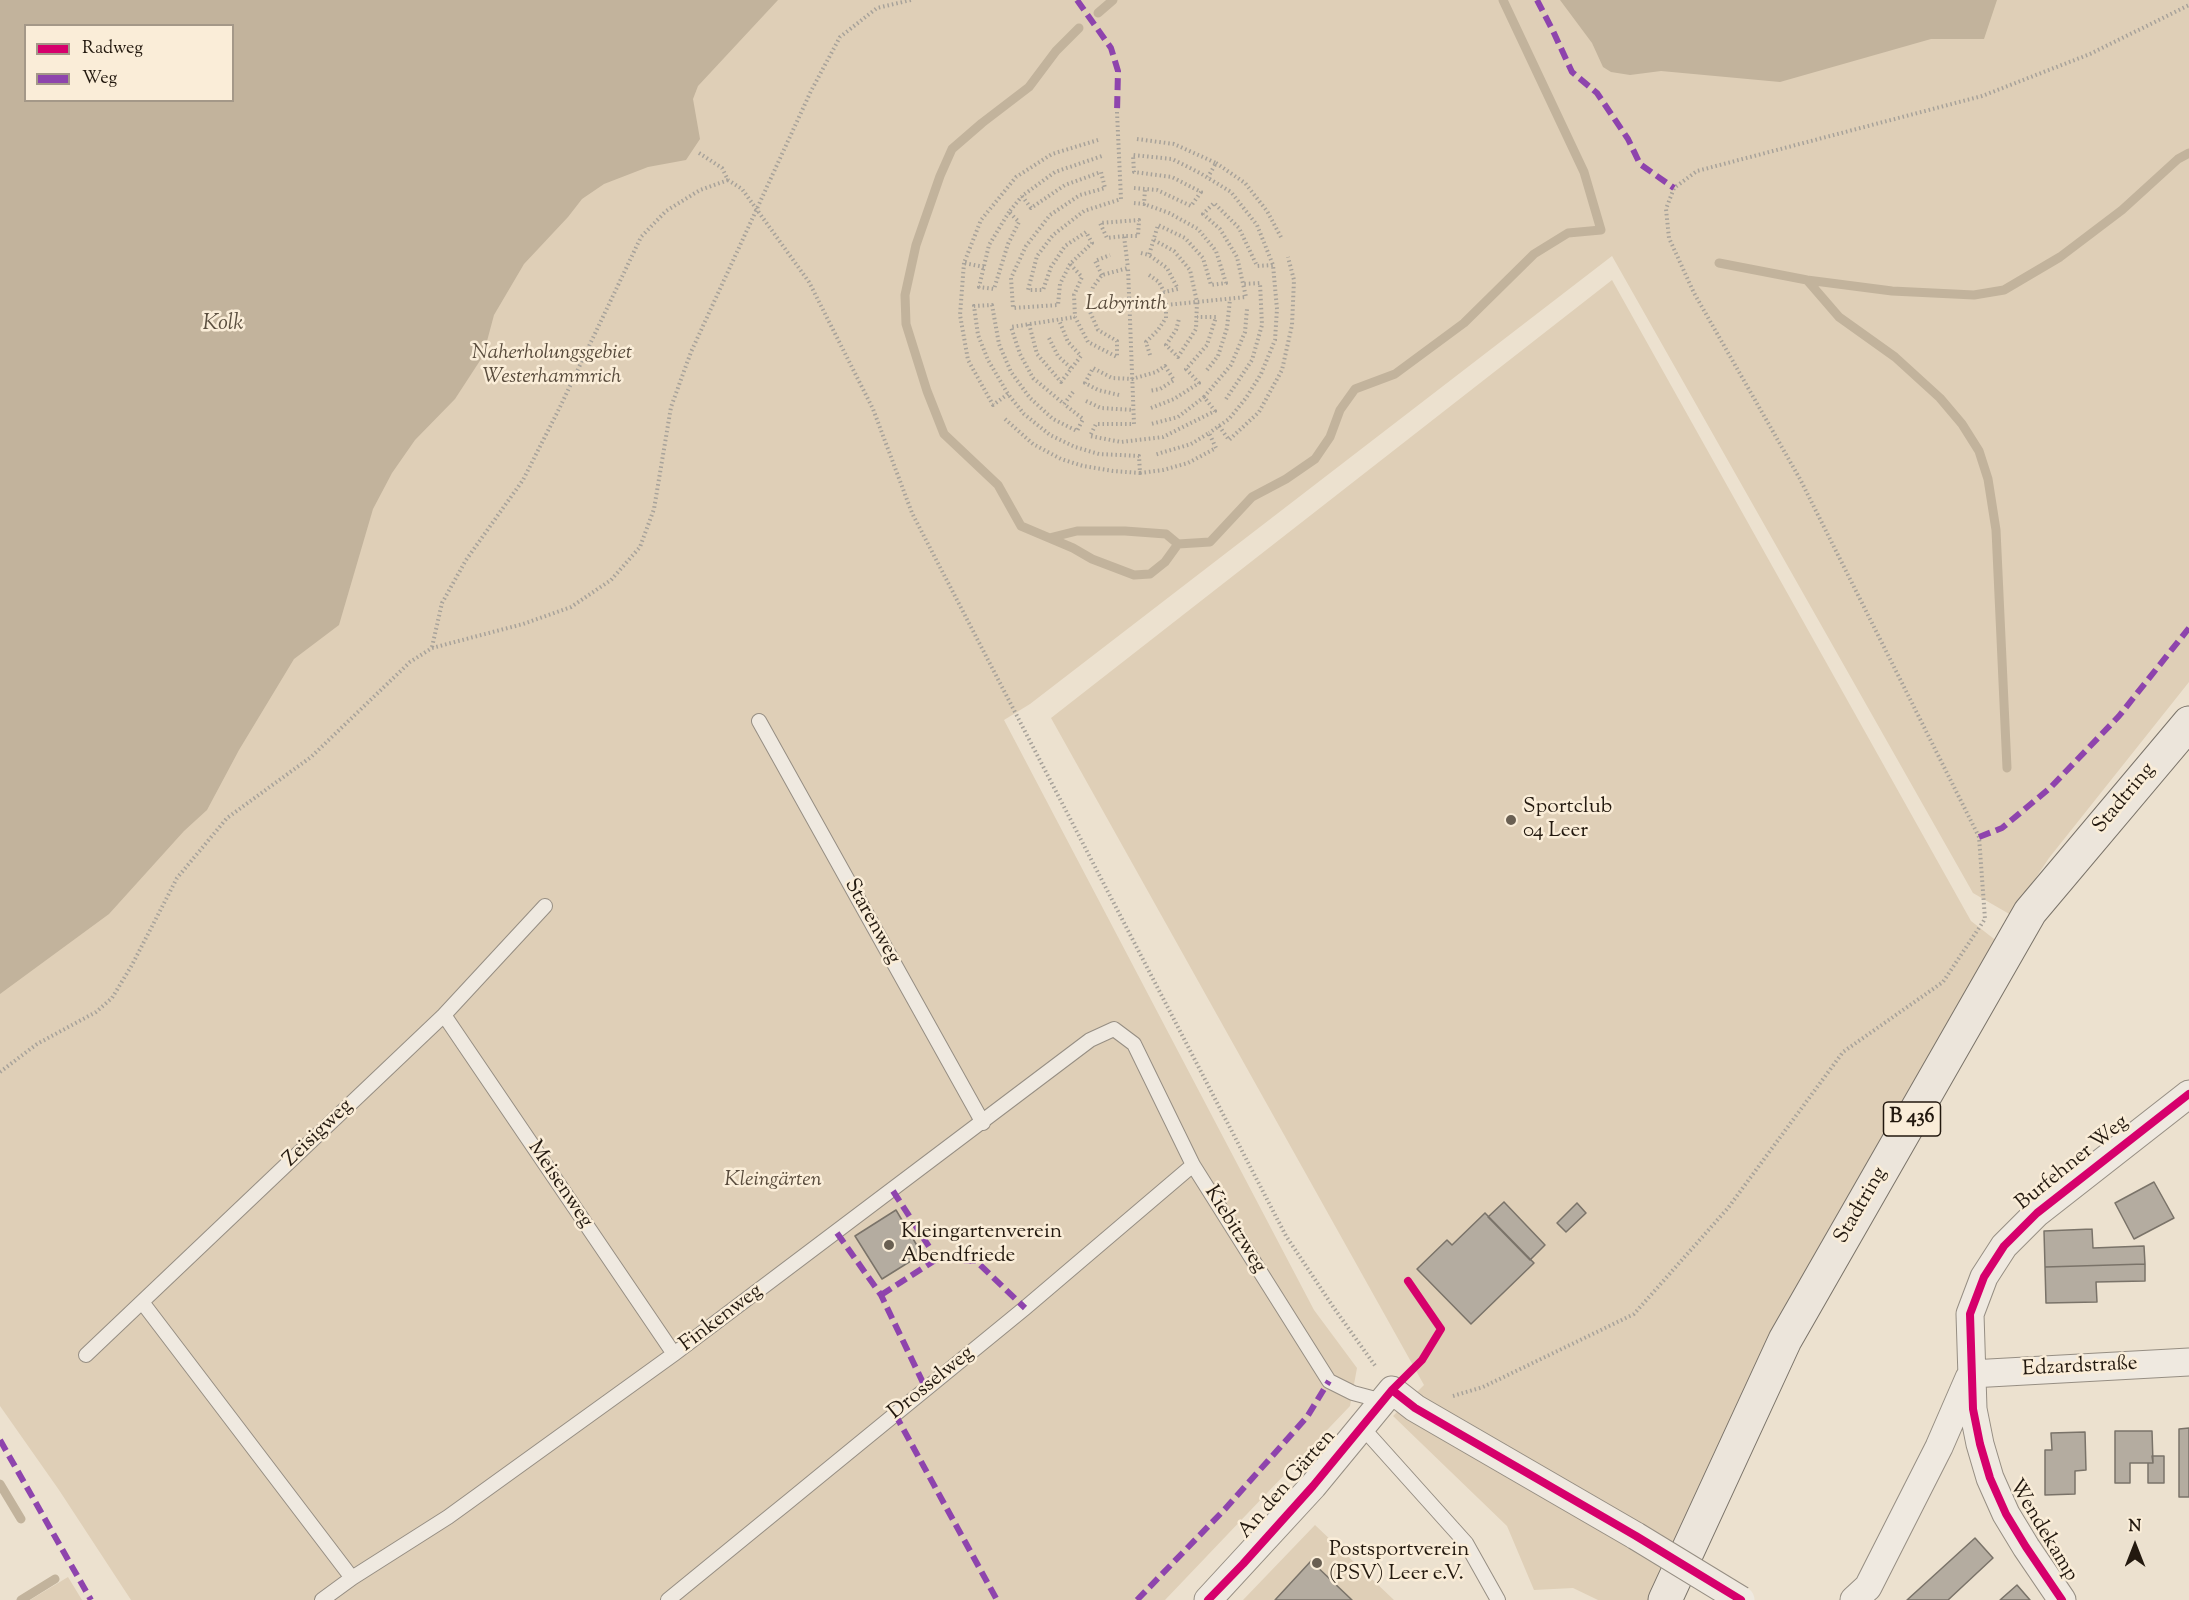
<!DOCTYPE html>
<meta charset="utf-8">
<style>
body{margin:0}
#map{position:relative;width:2189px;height:1600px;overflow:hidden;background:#ece1cf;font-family:"Sorts Mill Goudy",serif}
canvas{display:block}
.legend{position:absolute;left:24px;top:24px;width:210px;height:78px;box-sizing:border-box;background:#faedd8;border:2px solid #a49888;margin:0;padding:8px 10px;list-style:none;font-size:18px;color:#23190f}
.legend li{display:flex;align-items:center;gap:12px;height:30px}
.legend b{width:30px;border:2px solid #a49888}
.north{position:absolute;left:2105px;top:1516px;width:60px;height:60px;-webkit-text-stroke:4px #faedd8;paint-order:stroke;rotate:0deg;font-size:16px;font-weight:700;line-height:24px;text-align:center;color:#23190f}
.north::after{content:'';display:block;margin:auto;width:21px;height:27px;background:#23190f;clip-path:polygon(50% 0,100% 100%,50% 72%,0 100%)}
</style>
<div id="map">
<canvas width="2189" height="1600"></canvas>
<ul class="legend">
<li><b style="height:8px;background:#d6006c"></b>Radweg</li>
<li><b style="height:8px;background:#8e44ad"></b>Weg</li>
</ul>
<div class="north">N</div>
</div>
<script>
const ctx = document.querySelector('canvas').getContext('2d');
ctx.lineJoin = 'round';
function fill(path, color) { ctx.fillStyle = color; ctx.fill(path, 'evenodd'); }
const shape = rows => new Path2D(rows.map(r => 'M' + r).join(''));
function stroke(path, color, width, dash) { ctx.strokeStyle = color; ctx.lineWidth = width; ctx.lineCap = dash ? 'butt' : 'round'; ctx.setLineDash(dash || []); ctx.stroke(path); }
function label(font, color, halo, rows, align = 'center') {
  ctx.font = font + ' "Sorts Mill Goudy",serif'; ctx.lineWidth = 5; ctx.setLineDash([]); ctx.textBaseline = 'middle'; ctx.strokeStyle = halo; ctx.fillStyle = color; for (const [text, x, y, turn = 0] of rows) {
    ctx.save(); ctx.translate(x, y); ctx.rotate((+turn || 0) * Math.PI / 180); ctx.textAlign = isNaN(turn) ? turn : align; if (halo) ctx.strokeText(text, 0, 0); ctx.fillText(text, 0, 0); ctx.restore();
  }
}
fill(shape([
 [0,0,2189,0,2189,682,2049,858,2011,915,1973,893,1612,256,1030,704,1004,720,1314,1310,1357,1368,1350,1406,1165,1600,131,1600,59,1490,0,1406],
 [26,26,232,26,232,100,26,100],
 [1612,280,1971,921,2021,960,1796,1344,1678,1600,1598,1600,1573,1588,1534,1590,1507,1526,1393,1416,1424,1385,1051,718],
 [1315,1525,1394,1600,1243,1600],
 [68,1577,82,1600,30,1600]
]), '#dfcfb7');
fill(shape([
 [0,0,778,0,698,86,693,99,700,139,686,160,648,167,604,184,582,199,568,217,524,264,494,315,483,356,455,399,415,440,392,473,373,509,339,625,294,659,239,750,207,810,184,831,109,914,0,994],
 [26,26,232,26,232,100,26,100],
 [1560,0,1997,0,1984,39,1931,39,1780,82,1661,71,1630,75,1611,72,1603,67,1592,43]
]), '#c2b39c');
stroke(shape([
 [1098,13,1113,0],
 [1079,28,1056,51,1029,87,982,123,952,149,940,176,916,245,905,295,906,324,927,391,944,434,998,485,1021,526,1073,548,1092,559,1134,575,1150,574,1165,562,1178,544,1210,542,1252,497,1286,479,1315,459,1330,437,1340,410,1355,389,1395,374,1464,323,1534,254,1568,233,1601,230,1584,172,1503,0],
 [1719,263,1807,280,1892,291,1974,295,2004,290,2060,257,2122,210,2178,159,2189,153],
 [1807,280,1839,317,1895,357,1940,398,1962,424,1979,451,1988,479,1996,530,2007,768],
 [1049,538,1077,531,1125,531,1166,534,1178,544],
 [0,1484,21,1519],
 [21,1600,55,1579]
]), '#c2b39c', 9);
const building = shape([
 [2154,1182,2174,1218,2134,1239,2115,1203,2154,1182],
 [1504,1202,1545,1245,1530,1260,1488,1217,1504,1202],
 [1577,1203,1586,1213,1566,1232,1557,1223,1577,1203],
 [896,1210,922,1254,882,1279,855,1236,896,1210],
 [1485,1213,1534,1263,1471,1324,1417,1269,1447,1240,1452,1245,1485,1213],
 [2092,1229,2093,1248,2144,1246,2145,1264,2045,1267,2044,1231,2092,1229],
 [2145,1264,2145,1281,2096,1282,2097,1302,2046,1303,2045,1267,2145,1264],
 [2189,1428,2189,1497,2179,1497,2179,1429,2189,1428],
 [2115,1431,2152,1431,2153,1463,2130,1463,2130,1483,2115,1483,2115,1431],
 [2085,1432,2086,1470,2075,1471,2075,1494,2045,1495,2045,1450,2052,1450,2051,1433,2085,1432],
 [2152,1456,2164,1456,2164,1483,2148,1483,2148,1463,2153,1463,2152,1456],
 [1975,1538,1993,1558,1948,1600,1907,1600,1975,1538],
 [1311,1561,1352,1600,1275,1600,1311,1561],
 [2017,1585,2030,1600,2000,1600,2017,1585]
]);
fill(building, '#b4aca0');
stroke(building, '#7a7369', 1.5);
const lane = shape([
 [759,721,983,1123],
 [444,1015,674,1354],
 [142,1302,352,1578],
 [86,1355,444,1015,545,906],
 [1362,1427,1466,1543,1498,1600],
 [322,1600,352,1578,448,1517,674,1354,1090,1040,1114,1029,1134,1044,1193,1165,1329,1381,1353,1393,1383,1401],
 [668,1600,1025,1308,1193,1165]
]);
const street = shape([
 [1971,1374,2189,1362],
 [1208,1600,1313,1486,1392,1390,1415,1408,1636,1536],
 [1854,1600,1868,1587,1939,1447,1969,1378],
 [2062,1600,2026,1547,2006,1514,1990,1478,1980,1444,1973,1409,1970,1314,1984,1277,2004,1246,2037,1213,2189,1094]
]);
const highway = shape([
 [1665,1600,1785,1340,2030,912,2189,723]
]);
stroke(lane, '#968e83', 16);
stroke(street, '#968e83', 29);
stroke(highway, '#7a7369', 35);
stroke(shape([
 [1117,112,1121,199,1084,211,1053,235,1037,256,1028,290,1043,290,1051,267,1065,246,1086,232,1092,243,1070,264,1082,277,1074,295,1075,317,1088,342,1117,357,1117,341,1098,330,1087,305,1093,287,1102,275,1128,268,1134,424,1096,424,1090,436,1121,442,1163,437,1215,411,1204,397,1178,417,1151,424],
 [1137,139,1174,144,1216,163,1208,177],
 [699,153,722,168,728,180,742,189,809,282,873,409,912,513,1286,1236,1334,1308,1376,1367],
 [1216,163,1245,183,1267,211,1282,239],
 [1134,188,1157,190,1191,206,1201,192,1172,177,1134,172,1133,155,1172,159,1200,173,1231,192,1257,225,1273,265,1277,309,1275,340,1261,374,1246,398,1229,419,1209,433],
 [1134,203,1144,204,1145,189],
 [1009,212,989,245,979,287,994,289,1008,244,1019,222,1009,212,1022,196],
 [1124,236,1107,238,1100,223,1139,220,1138,236,1124,236,1128,268],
 [1154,240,1174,251,1190,270,1197,302,1196,329,1178,357,1166,345,1176,330,1179,319],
 [1141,253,1149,255,1158,225,1185,238,1203,258,1211,285,1226,283,1216,251,1198,229,1169,213,1144,204],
 [964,263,960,315,968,360,993,405,1008,394],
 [1070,264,1060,284,1058,305,1013,308,1011,278,1026,246,1050,215,1080,195,1105,188,1101,172,1065,185,1031,208,1022,196,1055,172,1102,156],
 [984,267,964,263,981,220,1016,177,1052,154,1098,140],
 [1102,275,1095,261,1110,255],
 [1149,275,1159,282,1164,292,1178,289,1167,268,1149,255],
 [1029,324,1037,354,1061,382,1081,356,1068,342,1059,320],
 [1049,338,1058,356,1071,368],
 [1150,355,1146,342,1158,330,1166,318,1166,305,1246,297,1237,257,1220,229,1203,214,1214,203,1239,228,1257,266,1273,265],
 [1207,370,1218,356,1227,328,1230,299],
 [1073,392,1064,404,1033,378,1020,354,1011,327,1075,317],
 [1119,395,1098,390,1085,383,1093,368,1112,378,1132,379,1156,372,1165,366,1174,380,1160,389,1149,391],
 [1204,397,1231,365,1245,332,1247,309],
 [1226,399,1252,360,1262,325,1260,283,1243,284],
 [1086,401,1101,408,1133,410],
 [1151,408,1174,399,1199,383,1186,369,1207,345,1216,317,1197,317],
 [1005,419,1033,444,1061,459,1083,466,1113,471,1140,473,1139,456,1099,454,1075,447,1050,435,1024,414,1008,394,988,360,978,335,974,306,992,305,999,344,1011,372,1030,398,1053,419,1077,431,1083,419,1064,404],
 [1219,426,1229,440,1259,412,1282,370,1292,325,1294,280,1288,257],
 [1140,473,1163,470,1188,463,1216,448,1209,433,1191,444,1154,455],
 [432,647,442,603,466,560,523,480,560,407,641,237,666,211,700,190,728,180],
 [0,1072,37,1044,96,1012,112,998,132,965,177,878,227,818,311,757,410,662,432,648,523,624,571,607,611,580,640,547,654,509,671,407,691,352,811,91,840,37,877,8,911,0],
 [1453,1396,1483,1387,1634,1314,1728,1208,1843,1052,1943,982,1985,919,1979,837,1800,479,1694,293,1669,238,1666,209,1674,188,1697,171,1982,96,2090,54,2189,5]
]), '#a7a29a', 4, [1.5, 3]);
stroke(lane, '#efe9e0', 14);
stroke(street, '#efe9e0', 27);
stroke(highway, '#ece5db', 33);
const streetBridge = shape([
 [1636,1536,1741,1600]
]);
stroke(streetBridge, '#968e83', 29, []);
stroke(streetBridge, '#efe9e0', 27);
stroke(shape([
 [1077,0,1111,48,1118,71,1117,112],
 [1537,0,1553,31,1572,72,1597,93,1628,139,1640,164,1674,188],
 [1979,837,2002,828,2050,788,2119,716,2189,628],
 [893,1191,937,1259,976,1261,1025,1308],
 [837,1233,881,1295,926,1389],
 [881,1295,937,1259],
 [895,1414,997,1600],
 [0,1440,91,1600],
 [1137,1600,1225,1509,1307,1417,1329,1381]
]), '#8e44ad', 6, [12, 6]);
stroke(shape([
 [1392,1390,1415,1408,1636,1536,1741,1600],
 [1208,1600,1243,1564,1313,1486,1392,1390,1422,1360,1441,1329,1408,1281],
 [2062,1600,2026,1547,2006,1514,1990,1478,1980,1444,1973,1409,1970,1314,1984,1277,2004,1246,2037,1213,2189,1094]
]), '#d6006c', 8);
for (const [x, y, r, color] of [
 [1511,820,6,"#695f52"],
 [889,1245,6,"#695f52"],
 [1317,1563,6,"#695f52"]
]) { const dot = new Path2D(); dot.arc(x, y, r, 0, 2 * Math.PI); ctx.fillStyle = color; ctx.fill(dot); stroke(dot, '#faedd8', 2); }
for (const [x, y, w] of [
 [1912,1119,57]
]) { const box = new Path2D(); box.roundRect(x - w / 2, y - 17, w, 34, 4.5); ctx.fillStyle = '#faedd8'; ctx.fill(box); stroke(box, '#23190f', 1.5); }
label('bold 20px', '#23190f', null, [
 ["B 436",1912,1119]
]);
label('italic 21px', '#584b3c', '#faedd8', [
 ["Labyrinth",1126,305],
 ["Naherholungsgebiet",552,354],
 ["Westerhammrich",552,378],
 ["Kleingärten",773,1181]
]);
label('21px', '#23190f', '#faedd8', [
 ["Stadtring",2125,799,-50],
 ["Starenweg",871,922,61],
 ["Zeisigweg",319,1134,-44],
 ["Burfehner Weg",2073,1164,-39],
 ["Meisenweg",559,1185,56],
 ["Stadtring",1862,1206,-60],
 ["Kiebitzweg",1234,1230,58],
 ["Finkenweg",722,1319,-37],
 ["Edzardstraße",2080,1368,-3],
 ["Drosselweg",932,1384,-39],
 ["An den Gärten",1288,1485,-49],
 ["Wendekamp",2042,1531,59]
]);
label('21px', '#23190f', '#faedd8', [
 ["Sportclub",1523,808],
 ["04 Leer",1523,832],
 ["Kleingartenverein",901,1233],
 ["Abendfriede",901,1257],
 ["Postsportverein",1329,1551],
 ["(PSV) Leer e.V.",1329,1575]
], 'left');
label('italic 22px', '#5b4f3f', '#faedd8', [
 ["Kolk",223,325]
]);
</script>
